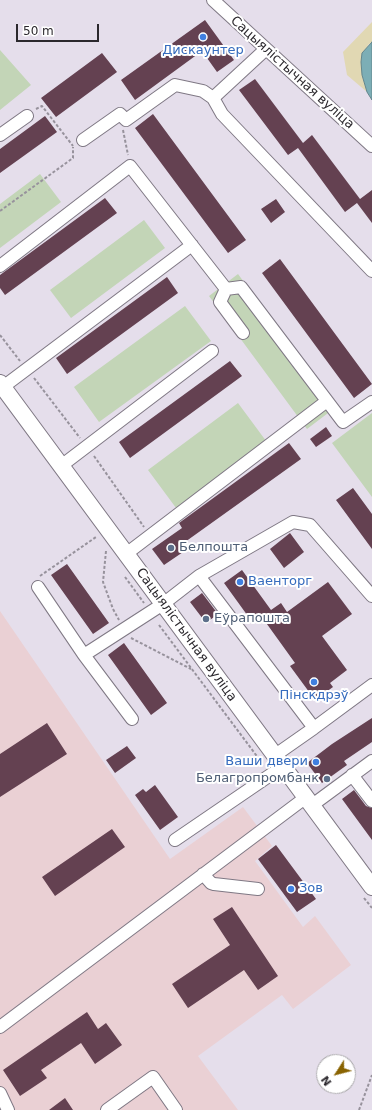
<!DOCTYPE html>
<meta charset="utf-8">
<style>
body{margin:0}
#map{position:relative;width:372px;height:1110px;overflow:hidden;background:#e5deeb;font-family:"DejaVu Sans",sans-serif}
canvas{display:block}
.north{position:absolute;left:316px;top:1054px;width:40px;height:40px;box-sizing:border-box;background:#fff;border:1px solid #aaa9ab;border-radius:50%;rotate:234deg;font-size:11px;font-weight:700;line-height:16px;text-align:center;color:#2b282d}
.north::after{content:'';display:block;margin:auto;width:14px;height:18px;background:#896301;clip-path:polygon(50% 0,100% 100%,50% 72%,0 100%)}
.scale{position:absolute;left:16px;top:24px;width:83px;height:18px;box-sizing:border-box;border:2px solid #2b282d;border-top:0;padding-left:5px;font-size:12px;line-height:14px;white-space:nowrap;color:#2b282d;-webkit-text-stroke:3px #fff;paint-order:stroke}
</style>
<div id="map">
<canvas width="372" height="1110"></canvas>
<div class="north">N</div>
<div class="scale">50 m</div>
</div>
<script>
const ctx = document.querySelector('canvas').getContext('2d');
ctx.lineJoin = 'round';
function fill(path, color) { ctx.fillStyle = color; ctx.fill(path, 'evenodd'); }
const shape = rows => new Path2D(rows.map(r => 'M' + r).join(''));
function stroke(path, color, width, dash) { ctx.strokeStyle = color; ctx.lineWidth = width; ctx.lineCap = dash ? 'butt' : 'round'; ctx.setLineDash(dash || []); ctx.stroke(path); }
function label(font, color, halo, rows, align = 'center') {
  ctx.font = font + ' "DejaVu Sans",sans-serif'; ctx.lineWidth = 4; ctx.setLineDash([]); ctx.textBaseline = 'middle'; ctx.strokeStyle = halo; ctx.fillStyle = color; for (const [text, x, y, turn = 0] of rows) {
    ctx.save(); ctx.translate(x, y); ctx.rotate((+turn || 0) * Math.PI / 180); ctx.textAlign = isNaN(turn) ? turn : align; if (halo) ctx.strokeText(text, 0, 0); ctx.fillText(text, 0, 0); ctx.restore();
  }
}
fill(shape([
 [0,611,170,859,243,807,272,846,255,861,303,927,315,916,351,965,293,1009,282,995,198,1056,238,1110,0,1110]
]), '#ead0d4');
fill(shape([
 [0,50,31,85,0,110],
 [40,174,61,202,0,248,0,204],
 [144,220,165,248,71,318,50,290],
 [238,274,336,407,307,429,209,296],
 [185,306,211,341,99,422,74,387],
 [238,403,272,449,182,516,148,470],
 [372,413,372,497,332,443]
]), '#c3d5b7');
fill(shape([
 [372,22,372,42,368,45,362,75,367,92,347,75,343,52]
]), '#e1d8b3');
const water = shape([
 [372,42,372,100,367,92,362,75,361,62,362,53,372,42]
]);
fill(water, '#7caeb6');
stroke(water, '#64868d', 1);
fill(shape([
 [205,20,234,60,217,72,202,51,135,100,121,80],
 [102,53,117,72,56,117,41,98],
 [255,79,303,143,312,135,360,199,372,190,372,223,357,203,345,212,298,148,288,155,239,90],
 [153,114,246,240,228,253,135,128],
 [45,116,57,132,0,173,0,149],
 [105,198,117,213,5,295,0,288,0,275],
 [276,199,285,212,271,223,261,209],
 [280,259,372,384,354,398,262,273],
 [167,277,178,293,67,374,56,358],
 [230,361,242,376,130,458,119,442],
 [326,427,332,436,316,447,310,439],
 [289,443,301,459,185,542,189,548,164,565,152,549,182,528,179,523],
 [353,488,372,514,372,549,336,500],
 [290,533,304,552,284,568,270,549],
 [67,564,109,623,93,634,51,575],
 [242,570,271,610,281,603,287,612,328,582,352,614,322,636,347,670,330,683,333,687,315,700,290,666,295,663,259,613,250,619,224,583],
 [202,593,218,614,206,623,190,602],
 [124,643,167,703,151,715,108,655],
 [372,718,372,742,344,761,347,765,322,783,307,763,332,744],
 [47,723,67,754,0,797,0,754],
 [127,746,136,758,115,773,106,760],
 [155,785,178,817,160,830,135,795,143,789,146,792],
 [354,790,366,806,372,808,372,840,342,799],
 [112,829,125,847,55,896,42,877],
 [276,845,316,899,297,912,258,859],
 [232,907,278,976,258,990,244,970,188,1008,172,984,230,945,213,919],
 [87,1012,98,1029,106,1023,122,1045,95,1064,81,1043,41,1070,47,1078,20,1096,3,1070],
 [65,1098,73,1110,49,1110]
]), '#644151');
const minor = shape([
 [213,0,372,146],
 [266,49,213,98,222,114,372,271],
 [0,135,27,116],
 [83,140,120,114,126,120,175,85,203,91,213,98],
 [0,266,130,166,226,289,241,287,343,422,372,402],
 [226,289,220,302,243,333],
 [3,387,192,245],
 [61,466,212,351],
 [126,554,327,401],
 [199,576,293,522,310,525,372,596],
 [38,587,84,655,163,604,199,576,314,728,372,685],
 [84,655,132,719],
 [274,756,314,728],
 [352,775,372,801],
 [311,806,372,761],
 [175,840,282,767],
 [203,874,211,883,214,884,258,889],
 [0,1027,305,798],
 [0,1093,8,1110],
 [107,1110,153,1077,176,1110]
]);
const major = shape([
 [0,383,372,887]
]);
stroke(minor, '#7f7884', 14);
stroke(major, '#7f7884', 18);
stroke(shape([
 [36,109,42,106,73,146],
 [123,130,128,155],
 [0,211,73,158,73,147],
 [0,335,20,361],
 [34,378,80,438],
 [94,456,144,527],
 [106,551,103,582,113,609,119,620],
 [40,576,96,537,97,538],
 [125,577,144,603],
 [159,625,259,759],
 [131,638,191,669],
 [364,898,372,908],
 [359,1110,372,1075]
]), '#97929c', 2, [3, 2]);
stroke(minor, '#fff', 12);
stroke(major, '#fff', 16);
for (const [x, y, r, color] of [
 [203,37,4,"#3f7fe0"],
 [171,548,4,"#5c6f8a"],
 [240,582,4,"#3f7fe0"],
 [206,619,4,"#5c6f8a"],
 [314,682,4,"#3f7fe0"],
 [316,762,4,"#3f7fe0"],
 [327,779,4,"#5c6f8a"],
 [291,889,4,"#3f7fe0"]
]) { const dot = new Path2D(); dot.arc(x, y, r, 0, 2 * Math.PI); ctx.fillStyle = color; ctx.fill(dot); stroke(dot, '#fff', 1.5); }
label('13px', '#366cbe', '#fff', [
 ["Дискаунтер",203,51],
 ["Ваенторг",248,582,"left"],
 ["Пінскдрэў",314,696],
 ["Ваши двери",308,762,"right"],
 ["Зов",299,889,"left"]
]);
label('13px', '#2b282d', '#fff', [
 ["Сацыялістычная вуліца",292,73,42],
 ["Сацыялістычная вуліца",186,635,54]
]);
label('13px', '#4e5e75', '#fff', [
 ["Белпошта",179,548],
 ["Еўрапошта",214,619],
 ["Белагропромбанк",319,779,"right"]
], 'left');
</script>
